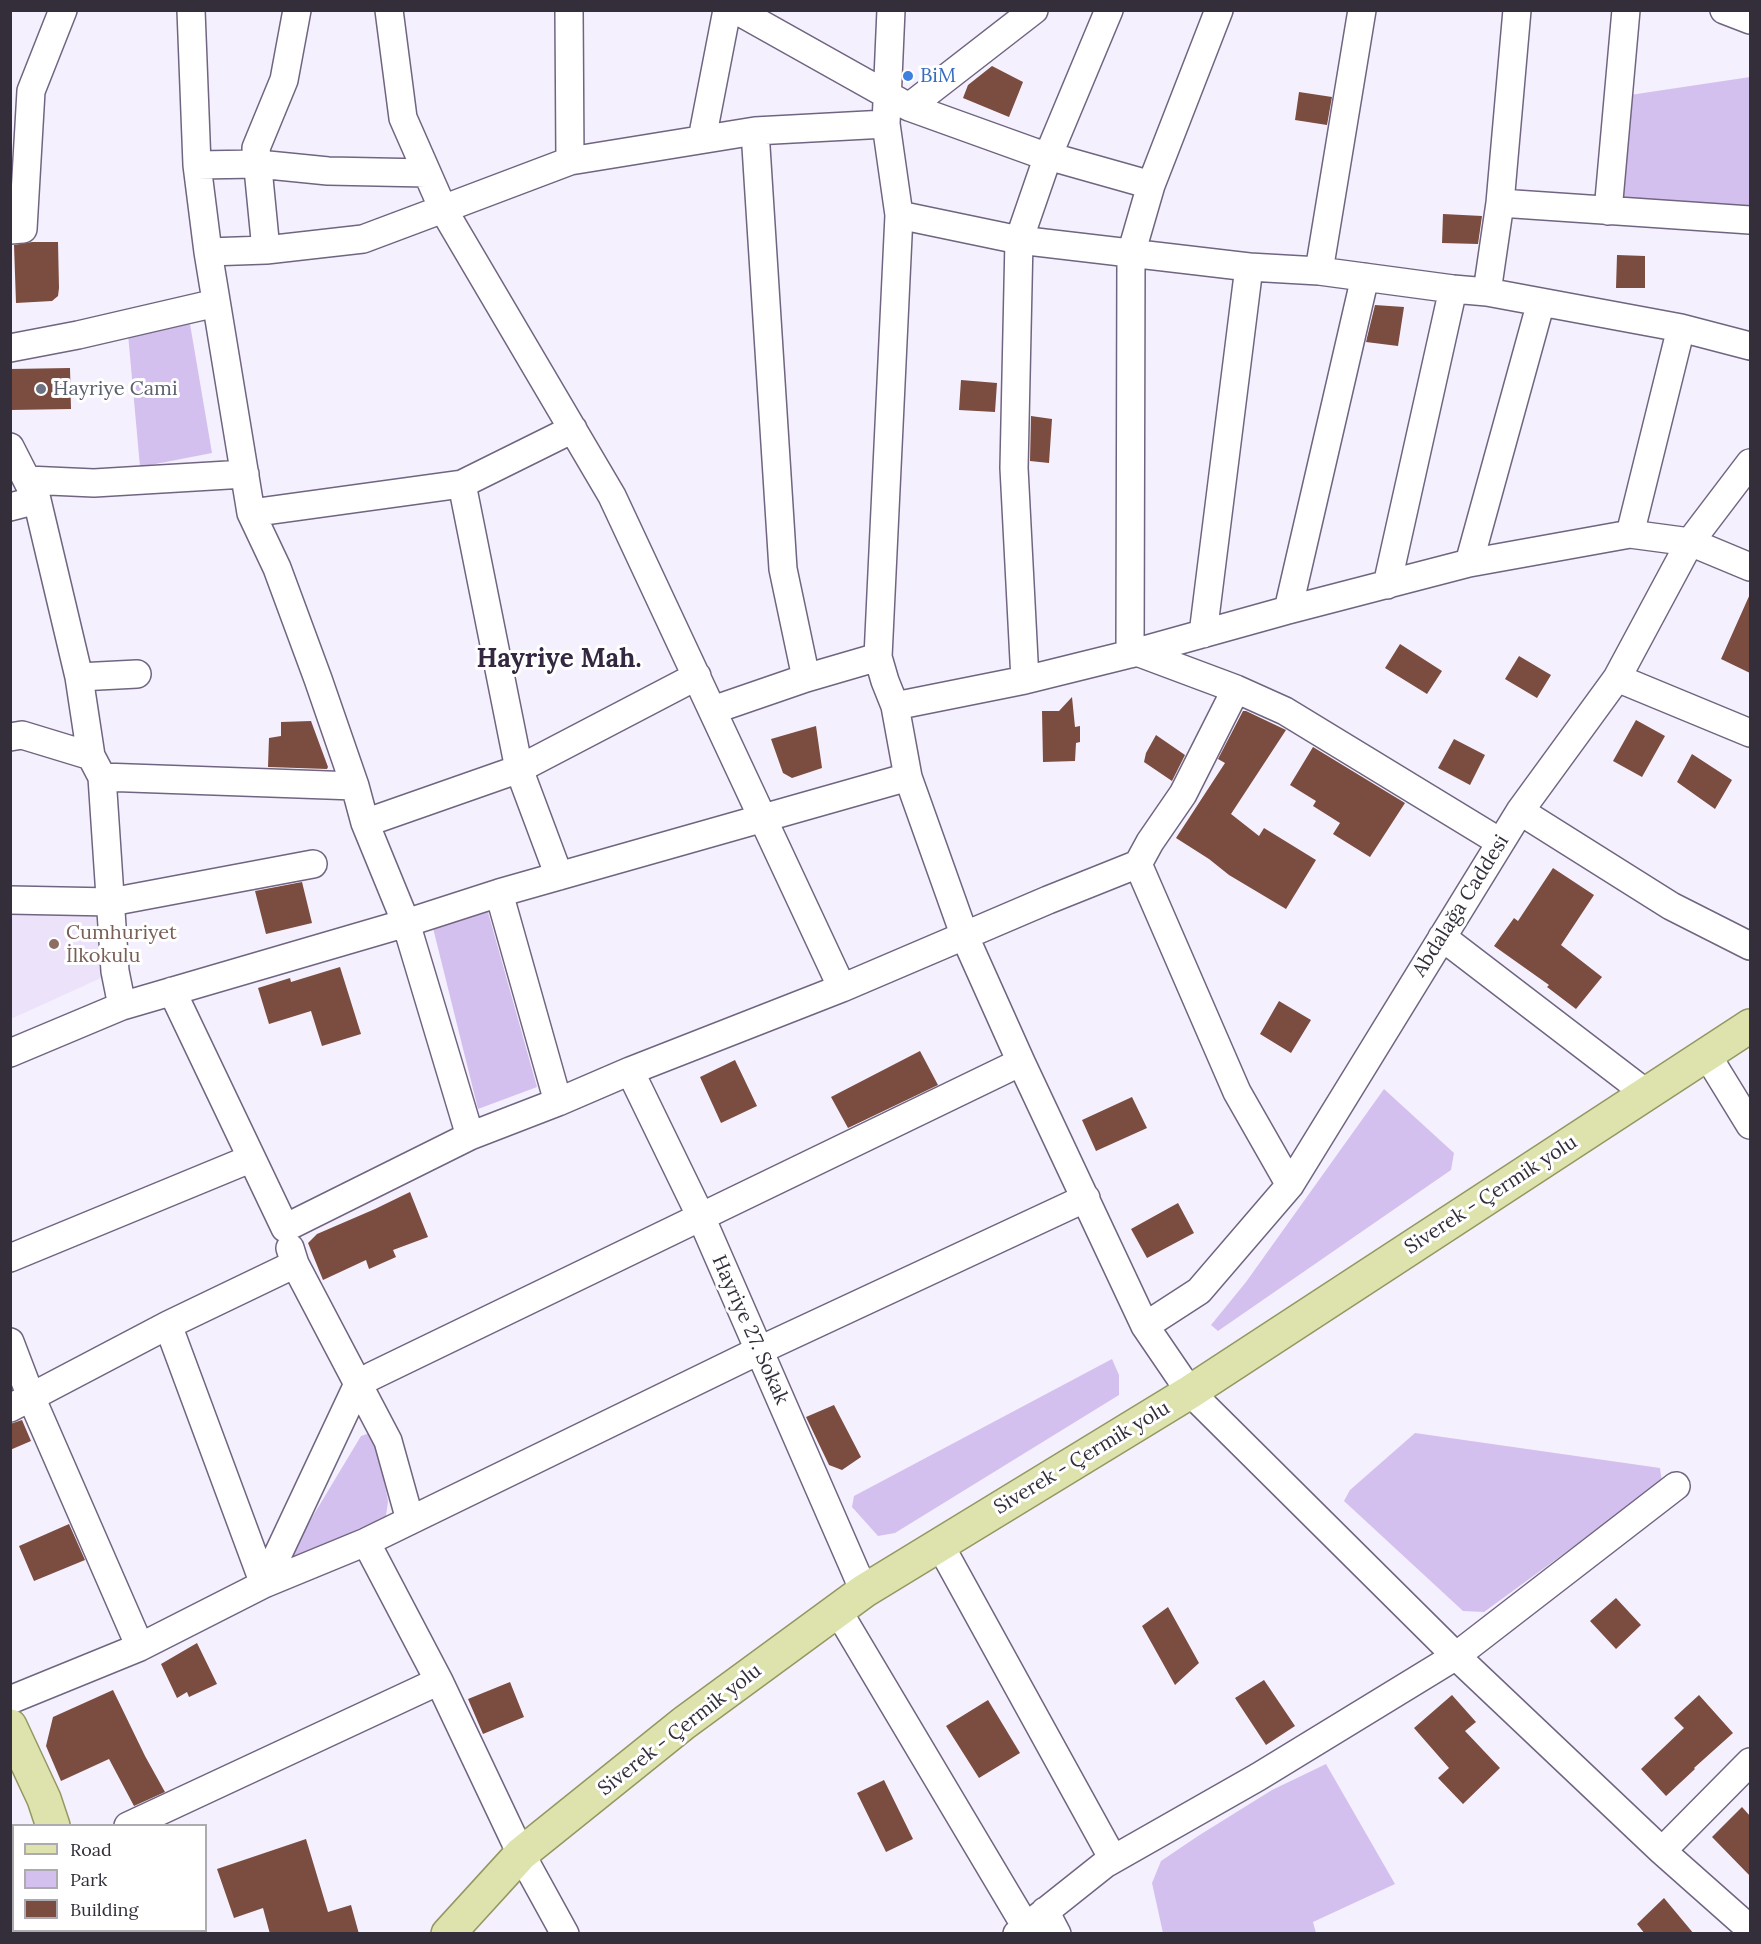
<!DOCTYPE html>
<meta charset="utf-8">
<style>
body{margin:0}
#map{position:relative;width:1761px;height:1944px;overflow:hidden;background:#f5f0fd;font-family:Lora,serif}
canvas{display:block}
.frame{position:absolute;inset:0;border:12px solid #332e3a;pointer-events:none}
.legend{position:absolute;left:12px;top:1824px;width:195px;height:108px;box-sizing:border-box;background:#fff;border:2px solid #adabb0;margin:0;padding:8px 10px;list-style:none;font-size:18px;color:#332e3a}
.legend li{display:flex;align-items:center;gap:12px;height:30px}
.legend b{width:30px;border:2px solid #adabb0}
</style>
<div id="map">
<canvas width="1761" height="1944"></canvas>
<div class="frame"></div>
<ul class="legend">
<li><b style="height:8px;background:#dee3ad"></b>Road</li>
<li><b style="height:16px;background:#d4c0ef"></b>Park</li>
<li><b style="height:16px;background:#7b4c40"></b>Building</li>
</ul>
</div>
<script>
const ctx = document.querySelector('canvas').getContext('2d');
ctx.lineJoin = 'round';
function fill(path, color) { ctx.fillStyle = color; ctx.fill(path, 'evenodd'); }
const shape = rows => new Path2D(rows.map(r => 'M' + r).join(''));
function stroke(path, color, width, dash) { ctx.strokeStyle = color; ctx.lineWidth = width; ctx.lineCap = dash ? 'butt' : 'round'; ctx.setLineDash(dash || []); ctx.stroke(path); }
function label(font, color, halo, rows, align = 'center') {
  ctx.font = font + ' Lora,serif'; ctx.lineWidth = 6; ctx.setLineDash([]); ctx.textBaseline = 'middle'; ctx.strokeStyle = halo; ctx.fillStyle = color; for (const [text, x, y, turn = 0] of rows) {
    ctx.save(); ctx.translate(x, y); ctx.rotate((+turn || 0) * Math.PI / 180); ctx.textAlign = isNaN(turn) ? turn : align; if (halo) ctx.strokeText(text, 0, 0); ctx.fillText(text, 0, 0); ctx.restore();
  }
}
fill(shape([
 [10,909,95,910,101,978,11,1019]
]), '#ece3fa');
fill(shape([
 [1750,77,1750,207,1619,202,1630,95],
 [190,324,212,453,140,467,128,334,146,334],
 [488,912,537,1087,478,1109,433,928],
 [1384,1089,1454,1153,1451,1170,1218,1331,1211,1325,1246,1282],
 [1112,1359,1119,1375,1119,1395,895,1533,878,1536,852,1507,854,1496],
 [370,1433,378,1449,388,1501,386,1516,284,1564,361,1436],
 [1415,1433,1660,1468,1662,1482,1484,1612,1463,1611,1344,1501,1350,1490],
 [1326,1764,1395,1884,1313,1922,1316,1933,1163,1933,1152,1883,1161,1861,1198,1836,1272,1790]
]), '#d4c0ef');
fill(shape([
 [992,66,1023,82,1009,117,963,98,968,85],
 [1299,92,1332,97,1327,125,1295,120],
 [1443,214,1482,216,1478,244,1442,243],
 [32,242,58,242,59,288,58,296,52,301,16,303,14,245],
 [1617,255,1645,256,1645,288,1616,288],
 [1375,305,1404,307,1398,346,1366,342],
 [70,368,71,409,10,410,10,369],
 [961,380,997,383,995,412,959,410],
 [1031,416,1052,419,1049,463,1030,461],
 [1750,594,1750,673,1721,659],
 [1400,644,1442,671,1427,694,1385,668],
 [1519,656,1551,675,1537,698,1505,679],
 [1072,697,1075,727,1080,726,1080,742,1076,743,1075,761,1043,762,1042,711,1059,711],
 [1243,711,1246,711,1286,730,1231,814,1259,836,1264,828,1316,860,1286,909,1229,875,1209,859,1176,838,1225,763,1218,759],
 [1636,720,1665,736,1642,777,1613,761],
 [311,721,328,767,327,769,268,767,269,738,281,736,281,722],
 [816,726,822,768,792,778,783,773,771,739],
 [1156,735,1185,755,1172,781,1144,762,1146,753],
 [1454,739,1485,755,1470,785,1438,768],
 [1313,747,1405,803,1370,857,1333,834,1340,823,1313,806,1316,801,1290,785],
 [1692,754,1732,780,1715,809,1677,782],
 [1553,868,1594,895,1561,945,1602,977,1576,1009,1547,987,1549,985,1494,946,1514,918,1518,921],
 [302,882,312,923,266,934,255,891],
 [340,967,361,1034,322,1046,311,1011,269,1024,258,988,290,978,291,982],
 [1279,1001,1311,1020,1291,1053,1260,1034],
 [920,1051,938,1085,848,1128,831,1097],
 [735,1060,757,1106,721,1123,700,1077],
 [1132,1097,1147,1128,1096,1151,1082,1120],
 [410,1192,428,1237,393,1250,396,1257,369,1269,366,1260,323,1280,308,1243,317,1234,375,1209],
 [1178,1203,1194,1233,1147,1258,1131,1229],
 [834,1405,861,1457,842,1470,829,1465,806,1417],
 [22,1420,31,1441,10,1450,10,1424],
 [69,1524,85,1560,34,1581,19,1546],
 [1616,1598,1641,1625,1616,1649,1590,1621],
 [1168,1607,1199,1663,1175,1685,1142,1626],
 [197,1643,217,1684,189,1697,187,1692,177,1698,161,1664],
 [1264,1680,1295,1726,1266,1745,1235,1698],
 [510,1682,524,1717,483,1734,468,1699],
 [113,1690,145,1756,165,1792,134,1806,109,1759,61,1781,46,1746,53,1717],
 [1452,1695,1476,1722,1465,1731,1500,1768,1463,1804,1438,1778,1449,1768,1414,1728],
 [1699,1695,1733,1733,1694,1768,1695,1769,1666,1796,1641,1769,1684,1728,1674,1718],
 [988,1700,1020,1753,979,1778,946,1726],
 [884,1780,913,1839,886,1852,857,1793],
 [1742,1807,1750,1816,1750,1876,1712,1837],
 [306,1839,328,1912,351,1905,359,1934,270,1934,263,1908,234,1918,217,1869],
 [1664,1898,1694,1934,1645,1934,1637,1924]
]), '#7b4c40');
const minor = shape([
 [191,10,197,165,208,252,251,513,277,568,318,679,355,786,365,823,406,923,470,1136],
 [389,10,403,118,443,209,570,161,569,10],
 [736,10,909,107,1034,152,1151,185],
 [891,10,886,124,899,215,878,657,885,681,895,706,908,777,965,937,1021,1062,1145,1326,1190,1392,1456,1656,1662,1851,1750,1929],
 [1724,10,1750,20],
 [909,107,1034,10],
 [755,131,783,569,806,678],
 [702,139,727,10],
 [570,161,755,131,886,124],
 [197,165,258,164,328,171,427,173],
 [1500,203,1750,220],
 [1608,211,1626,10],
 [899,215,1019,240,1249,267,1319,271,1453,289,1487,292,1681,328,1750,346],
 [10,230,23,229,31,91,63,10],
 [266,250,363,239,443,209,612,496,842,988],
 [208,252,266,250,256,148,284,80,297,10],
 [1319,271,1362,10],
 [1487,292,1500,203,1517,10],
 [10,348,78,335,216,303],
 [10,447,37,500,79,677,91,756,102,777,115,971,122,1006],
 [27,480,94,483,245,474],
 [462,484,519,769,559,876],
 [10,507,37,500],
 [251,513,462,484,573,429],
 [1630,534,1681,328],
 [1469,563,1541,302],
 [1387,585,1453,289],
 [1288,610,1365,277],
 [1203,634,1249,267],
 [1137,652,1236,689,1285,711,1500,842],
 [1130,654,1131,254,1151,185,1219,10],
 [79,677,137,674],
 [1617,678,1750,733],
 [1025,680,1014,468,1019,240,1048,156,1109,10],
 [895,706,1025,680,1130,654,1288,610,1469,563,1630,534,1690,542,1750,567],
 [713,710,806,678,878,657],
 [10,737,22,735,91,756],
 [102,777,355,786],
 [1520,811,1671,906,1750,946],
 [365,823,519,769,697,676],
 [1138,864,1237,1092,1290,1185],
 [499,893,558,1102],
 [10,900,111,902,313,864],
 [1442,937,1647,1094],
 [172,991,285,1228,470,1136,558,1102,630,1071,842,988,1048,900,1138,864,1150,842,1183,794,1236,689],
 [10,1053,122,1006,406,923,499,893,908,777],
 [1707,1055,1750,1125],
 [630,1071,701,1217,864,1591],
 [290,1248,295,1264,388,1441,410,1520],
 [10,1258,250,1159],
 [1145,1326,1199,1291,1290,1185,1520,811,1617,678,1690,542,1750,463],
 [10,1342,31,1397,10,1408],
 [366,1542,439,1681,521,1854,565,1934],
 [940,1545,1113,1859],
 [264,1584,358,1384,372,1376,1021,1062],
 [264,1584,168,1325,295,1264],
 [838,1611,1026,1927],
 [140,1647,31,1397,168,1325],
 [10,1700,140,1647,264,1584,366,1542,760,1350,1086,1198],
 [128,1826,439,1681],
 [1662,1851,1750,1762],
 [1045,1911,1057,1934],
 [1017,1934,1105,1864,1258,1777,1456,1656,1676,1486]
]);
const major = shape([
 [10,1726,44,1799,53,1826],
 [73,1930,74,1934],
 [448,1934,521,1854,684,1723,864,1591,1190,1392,1750,1026]
]);
stroke(minor, '#706580', 30);
stroke(major, '#949761', 36);
stroke(minor, '#fff', 27);
stroke(major, '#dee3ad', 33);
for (const [x, y, r, color] of [
 [908,76,6,"#3f7fe0"],
 [41,389,6,"#6b7280"],
 [54,944,6,"#8d6e63"]
]) { const dot = new Path2D(); dot.arc(x, y, r, 0, 2 * Math.PI); ctx.fillStyle = color; ctx.fill(dot); stroke(dot, '#fff', 2); }
label('20px', '#366cbe', '#fff', [
 ["BiM",920,76]
], 'left');
label('20px', '#5b616d', '#fff', [
 ["Hayriye Cami",53,389]
], 'left');
label('20px', '#332e3a', '#fff', [
 ["Abdalağa Caddesi",1461,906,-58],
 ["Siverek - Çermik yolu",1491,1195,-33],
 ["Hayriye 27. Sokak",750,1330,66],
 ["Siverek - Çermik yolu",1082,1458,-31],
 ["Siverek - Çermik yolu",680,1730,-38]
]);
label('20px', '#785e54', '#fff', [
 ["Cumhuriyet",66,933],
 ["İlkokulu",66,956]
], 'left');
label('bold 26px', '#332840', '#fff', [
 ["Hayriye Mah.",559,660]
]);
</script>
